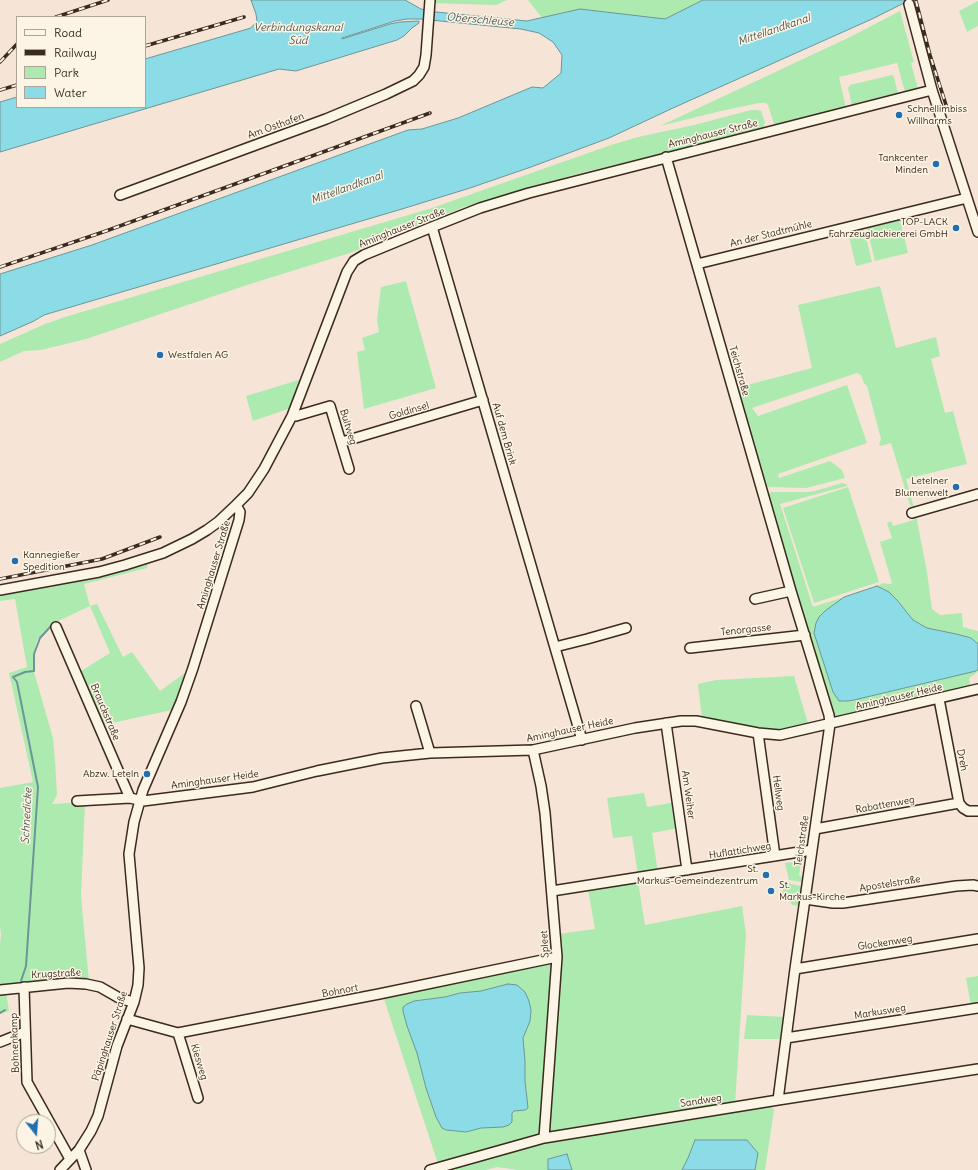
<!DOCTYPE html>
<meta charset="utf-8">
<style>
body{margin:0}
#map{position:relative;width:978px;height:1170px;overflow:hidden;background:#f6e5d7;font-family:Delius,sans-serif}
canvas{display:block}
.legend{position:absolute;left:16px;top:16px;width:130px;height:92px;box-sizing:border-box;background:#fcf5e5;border:1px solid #afa495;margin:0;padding:5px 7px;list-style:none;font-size:12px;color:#3b2a1e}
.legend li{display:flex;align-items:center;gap:8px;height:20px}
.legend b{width:20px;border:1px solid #afa495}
.north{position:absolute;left:16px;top:1114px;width:40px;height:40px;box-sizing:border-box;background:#fcf5e5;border:1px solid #afa495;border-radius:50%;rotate:163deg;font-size:11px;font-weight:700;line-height:16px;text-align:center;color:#3b2a1e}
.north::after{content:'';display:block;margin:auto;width:14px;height:18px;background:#1f6fb2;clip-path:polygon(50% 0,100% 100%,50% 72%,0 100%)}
</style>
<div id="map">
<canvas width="978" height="1170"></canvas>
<ul class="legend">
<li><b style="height:5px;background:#fcf5e5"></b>Road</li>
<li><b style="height:5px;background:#3b2a1e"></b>Railway</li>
<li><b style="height:11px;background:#adeab0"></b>Park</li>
<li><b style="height:11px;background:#8cdce8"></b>Water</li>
</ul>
<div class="north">N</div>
</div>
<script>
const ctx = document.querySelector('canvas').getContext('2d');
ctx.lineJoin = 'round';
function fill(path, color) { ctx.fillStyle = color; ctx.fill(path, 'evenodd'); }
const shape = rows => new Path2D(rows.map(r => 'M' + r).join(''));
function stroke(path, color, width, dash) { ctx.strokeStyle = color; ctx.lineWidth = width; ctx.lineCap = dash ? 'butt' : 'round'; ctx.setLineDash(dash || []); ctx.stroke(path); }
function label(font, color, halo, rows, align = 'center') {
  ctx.font = font + ' Delius,sans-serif'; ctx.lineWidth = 3; ctx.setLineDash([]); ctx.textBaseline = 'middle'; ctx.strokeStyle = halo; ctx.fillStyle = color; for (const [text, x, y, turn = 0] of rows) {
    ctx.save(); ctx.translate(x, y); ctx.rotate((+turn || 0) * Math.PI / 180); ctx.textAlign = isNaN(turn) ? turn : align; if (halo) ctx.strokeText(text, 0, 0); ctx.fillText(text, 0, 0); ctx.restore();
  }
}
fill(shape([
 [430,0,507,0,496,5,430,3],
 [528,0,703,0,665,19,580,9,542,18],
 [978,1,978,26,967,32,959,11],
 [900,11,914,62,911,63,918,89,905,92,897,63,839,77,846,108,779,126,774,124,768,105,766,103,759,103,721,111,660,126,850,37],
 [892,75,894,77,898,94,893,94,856,103,855,106,852,106,848,88,850,85],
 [751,110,757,110,761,111,765,122,763,129,577,174,464,207,350,253,250,284,86,339,41,350,24,351,0,362,0,344,45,324,65,317,432,208,608,146,638,137,694,125],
 [900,220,908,253,875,261,867,228],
 [864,229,872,262,856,266,848,233],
 [406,281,436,388,364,409,357,352,365,350,362,338,379,332,377,320,381,287],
 [880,286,896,348,936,337,940,356,931,359,945,413,953,411,967,464,906,479,914,508,910,505,891,443,881,446,879,445,881,439,867,386,864,383,861,375,857,373,752,408,758,416,847,385,867,443,778,474,779,478,830,461,842,470,845,478,806,488,766,487,736,388,812,368,798,305],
 [302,379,291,408,253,421,246,396],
 [842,483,846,484,847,486,780,504,813,607,844,597,825,611,814,633,833,692,837,698,842,702,848,701,976,671,978,669,978,672,969,678,971,689,944,695,941,685,918,690,920,700,837,720,832,716,768,495,769,493,772,492,808,492,815,491],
 [848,487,879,582,814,603,783,508],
 [916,515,927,572,932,609,940,615,962,613,963,627,978,631,978,644,971,638,956,634,927,628,913,620,897,600,889,592,877,586,883,583,890,584,892,583,880,542,892,538,887,523,891,521,893,526,914,520,913,517],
 [148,562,147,568,84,584,90,606,97,604,123,657,132,652,160,691,189,670,176,709,103,725,81,671,110,653,90,606,52,624,37,640,33,656,34,672,53,738,55,759,57,795,52,804,85,802,81,897,89,981,0,987,0,944,1,935,0,926,0,788,33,782,9,673,27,667,15,599,0,601,0,593,93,577],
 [794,676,809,727,774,732,702,719,698,684,716,680],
 [644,793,647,807,676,802,679,828,652,833,658,873,638,876,632,836,613,838,607,798],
 [801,861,799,876,803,877,802,882,789,880,785,863],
 [638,882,645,925,742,906,746,934,735,1104,547,1135,558,934,595,929,588,890],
 [788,883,804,887,801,906,792,905,789,900,782,900,781,895,783,894,782,884],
 [551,961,555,965,542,1136,438,1164,383,996],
 [492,988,526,1030,523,1038,525,1061,525,1081,528,1108,525,1110,514,1111,503,1127,481,1128,466,1132,446,1130,442,1128,436,1117,426,1088,423,1071,413,1039,414,1001,424,1000,445,997,460,993,481,991],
 [978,976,978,1005,971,1006,966,978],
 [6,992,9,1011,0,1014,0,993],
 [747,1015,785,1017,782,1039,744,1039],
 [770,1104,774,1110,765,1170,755,1170,758,1153,747,1140,695,1140,688,1158,682,1170,572,1170,566,1154,548,1159,548,1170,518,1170,497,1167,486,1170,445,1170,532,1145]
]), '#adeab0');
const water = shape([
 [251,0,405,0,421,9,436,12,527,21,580,9,665,19,703,0,910,0,872,19,673,108,609,138,531,167,470,188,402,209,44,315,34,321,0,336,0,274,92,245,408,130,422,129,458,118,532,87,543,88,561,73,562,55,553,42,539,33,521,29,420,19,407,19,395,21,342,38,342,39,390,24,400,22,419,21,419,23,412,28,404,36,397,40,296,71,279,69,0,152,0,102,17,97,17,107,145,107,145,59,251,28,257,21,256,14,251,0],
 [877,586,889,592,897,600,913,620,927,628,956,634,971,638,978,644,978,669,976,671,854,700,848,701,839,701,833,692,814,633,816,623,819,617,825,611,844,597,877,586],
 [508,984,517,985,525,992,529,1001,531,1010,530,1021,523,1038,525,1061,525,1081,528,1108,525,1110,514,1111,512,1113,512,1122,509,1125,503,1127,481,1128,466,1132,446,1130,442,1128,436,1117,426,1088,417,1053,407,1026,403,1011,403,1007,407,1004,414,1001,445,997,460,993,481,991,508,984],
 [695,1140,747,1140,758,1153,755,1170,682,1170,688,1158,695,1140],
 [567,1154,572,1170,548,1170,548,1159,567,1154]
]);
fill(water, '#8cdce8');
stroke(water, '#6c9597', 1);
stroke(shape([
 [21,981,26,966,38,787,17,682,13,677,25,672,34,671,34,654,40,638,51,626],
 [0,1013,5,1010]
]), '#6c9597', 2);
const minor = shape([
 [909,4,932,90,978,232],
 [666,157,791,591,829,715,830,724,795,969,778,1100],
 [120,195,326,119,386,94,413,81,419,75,424,67,426,55,430,0],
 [432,227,582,740],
 [697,264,967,198],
 [292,416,296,416,330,406,349,469],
 [342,442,483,400],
 [912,513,978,494],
 [0,590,99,572,125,565,163,553,192,539,207,530,218,522,236,505,248,493,264,469,292,416,347,272,354,261,364,255,432,227,480,208,529,193,932,90],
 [755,599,791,591],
 [56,627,130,798,143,801,253,787,317,771,382,758,430,753,533,750,635,728,681,721,696,721,758,733,780,735,978,689],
 [555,647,587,639,626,628],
 [690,648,805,635],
 [939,699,959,803,963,808,968,811,978,811],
 [416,706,430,753],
 [666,723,687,870],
 [758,733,775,856],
 [533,750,541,786,545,813,557,957,544,1138],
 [77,801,130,798],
 [815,829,959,803],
 [552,891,812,850],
 [805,899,833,903,843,903,956,886,973,885,978,886],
 [795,969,978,939],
 [24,987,27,1082,70,1159],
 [0,990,68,983,86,984,100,987,121,999,134,1002],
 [127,1019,178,1033,379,994,557,957],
 [178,1033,198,1098],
 [786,1038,978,1008],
 [0,1042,25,1032],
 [79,1150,86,1170],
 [60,1170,79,1150,91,1131,98,1116,117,1046,134,1002,138,985,139,968,129,854,134,822,143,790,181,702,193,668,239,520,240,512,236,505],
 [430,1170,544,1138,778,1100,978,1069]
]);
stroke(minor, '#3b2a1e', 12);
stroke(minor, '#fcf5e5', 9);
const rail = shape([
 [916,1,930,55,947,108],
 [56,17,108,0],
 [145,46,244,17],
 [0,62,17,44],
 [0,90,17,85],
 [0,267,106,231,430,113],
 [0,579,102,559,160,537]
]);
stroke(rail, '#3b2a1e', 3.5);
stroke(rail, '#fcf5e5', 2, [6]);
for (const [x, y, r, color] of [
 [899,115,4,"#1f6fb2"],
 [936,164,4,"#1f6fb2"],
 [956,228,4,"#1f6fb2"],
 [160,355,4,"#1f6fb2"],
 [956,487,4,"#1f6fb2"],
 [15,561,4,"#1f6fb2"],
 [147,774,4,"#1f6fb2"],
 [766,875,4,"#1f6fb2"],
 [771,891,4,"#1f6fb2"]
]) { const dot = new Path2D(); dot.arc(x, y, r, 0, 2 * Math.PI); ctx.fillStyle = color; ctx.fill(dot); stroke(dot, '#fcf5e5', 1.5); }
label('10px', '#3b2a1e', '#fcf5e5', [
 ["Schnellimbiss",907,109,"left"],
 ["Willharms",907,121,"left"],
 ["Tankcenter",928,158],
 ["Minden",928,170],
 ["TOP-LACK",948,222],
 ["Fahrzeuglackiererei GmbH",948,234],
 ["Westfalen AG",168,355,"left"],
 ["Letelner",948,481],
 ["Blumenwelt",948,493],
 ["Kannegießer",23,555,"left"],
 ["Spedition",23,567,"left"],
 ["Abzw. Leteln",139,774],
 ["St.",758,869],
 ["Markus-Gemeindezentrum",758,881],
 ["St.",779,885,"left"],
 ["Markus-Kirche",779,897,"left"]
], 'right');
label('10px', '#3b2a1e', '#fcf5e5', [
 ["Am Osthafen",276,126,-20],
 ["Aminghauser Straße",713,134,-14],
 ["Aminghauser Straße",402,228,-22],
 ["An der Stadtmühle",771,234,-14],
 ["Teichstraße",739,371,74],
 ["Goldinsel",409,411,-16],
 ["Bultweg",348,427,73],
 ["Auf dem Brink",504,434,74],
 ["Aminghauser Straße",214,565,-73],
 ["Tenorgasse",746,630,-6],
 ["Aminghauser Heide",899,697,-13],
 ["Brauckstraße",105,712,67],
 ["Aminghauser Heide",570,730,-12],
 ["Dreh",962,760,79],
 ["Aminghauser Heide",215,780,-8],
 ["Hellweg",778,793,82],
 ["Am Weiher",688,795,82],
 ["Rabattenweg",885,805,-10],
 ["Teichstraße",802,841,-82],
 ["Huflattichweg",740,851,-9],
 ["Apostelstraße",890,884,-9],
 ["Glockenweg",885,943,-9],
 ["Spleet",545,944,-93],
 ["Krugstraße",56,974,-3],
 ["Bohnort",340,991,-11],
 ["Markusweg",880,1012,-9],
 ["Päpinghauser Straße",110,1036,-72],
 ["Bohnenkamp",15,1043,-92],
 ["Kiesweg",199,1062,73],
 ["Sandweg",701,1101,-9]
]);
label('italic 11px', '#4f5650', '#fcf5e5', [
 ["Oberschleuse",480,20,5],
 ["Verbindungskanal",298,28],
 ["Süd",298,41],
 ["Mittellandkanal",774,30,-19],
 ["Mittellandkanal",347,188,-20],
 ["Schnedicke",27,816,-87]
]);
</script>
